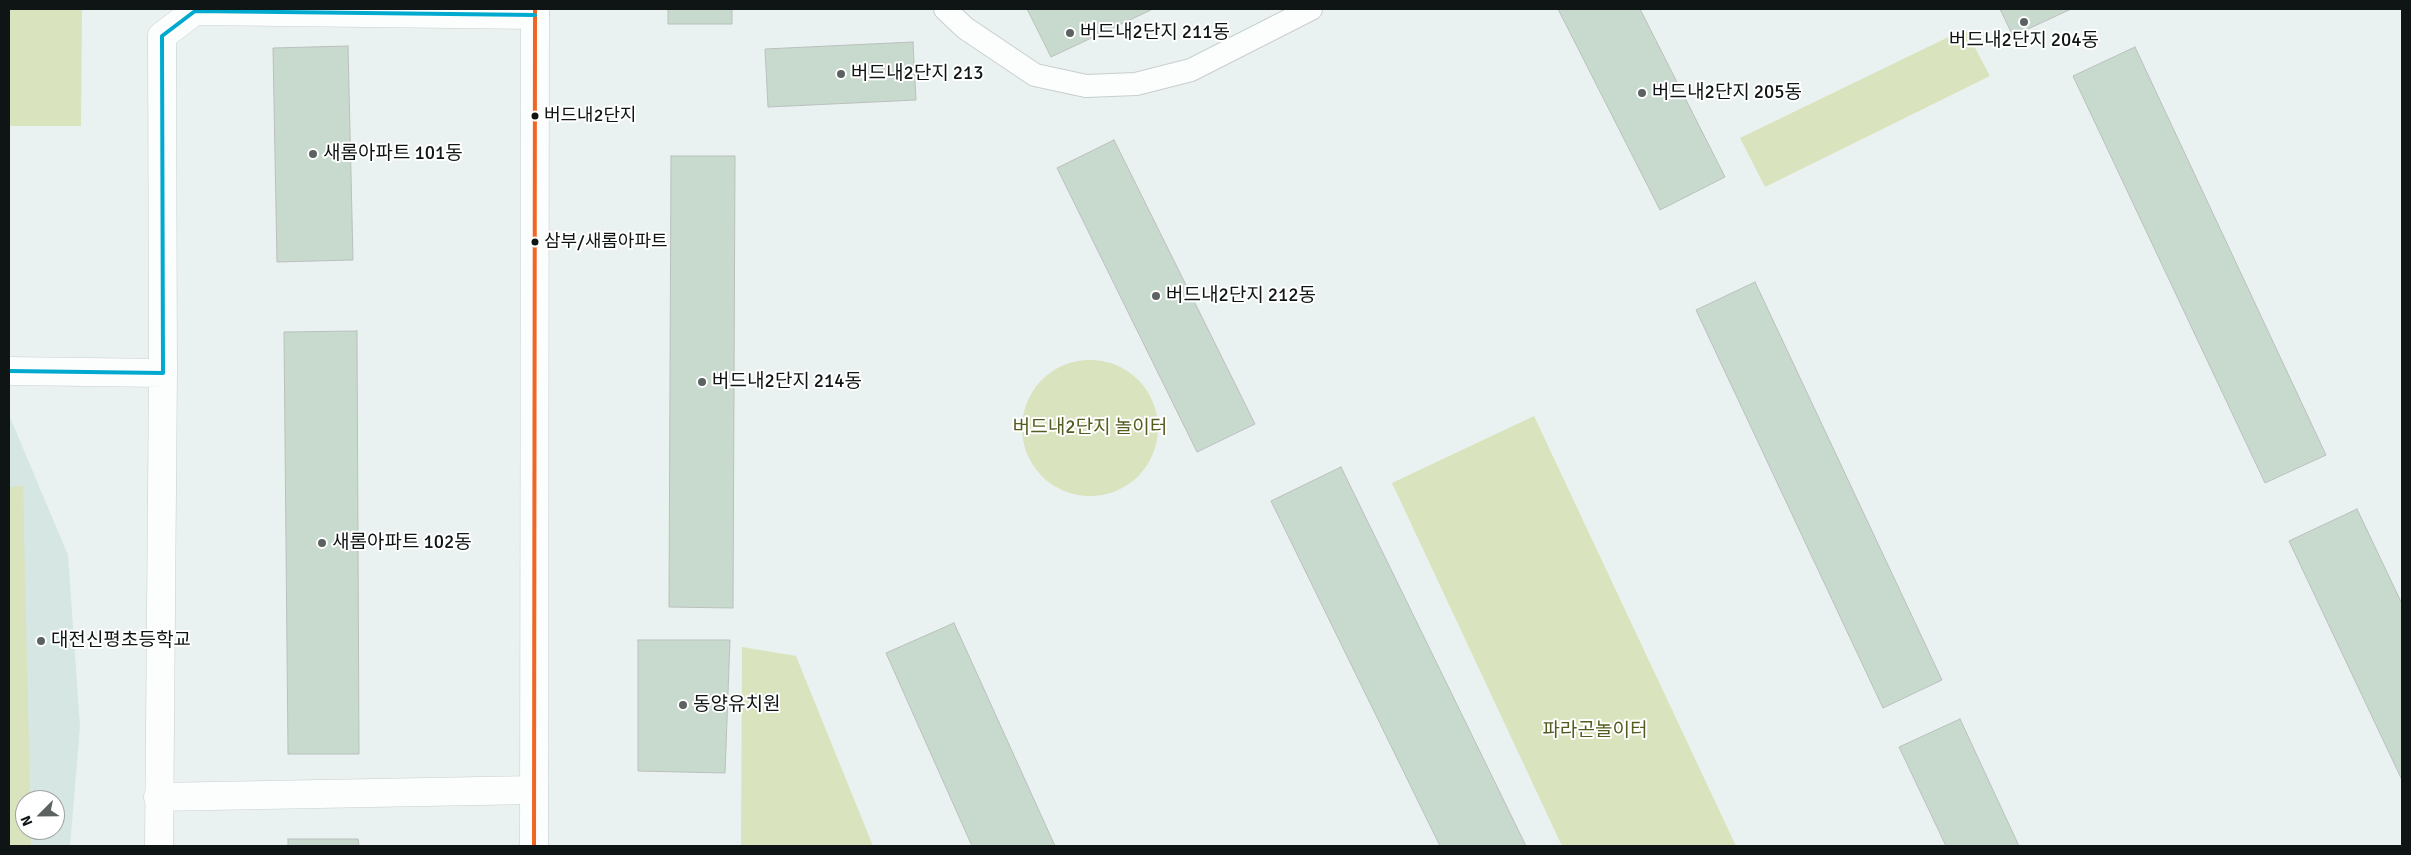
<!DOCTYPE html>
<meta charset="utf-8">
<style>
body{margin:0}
#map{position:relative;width:2411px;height:855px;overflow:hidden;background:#e9f2f0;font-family:Signika,sans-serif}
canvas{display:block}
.frame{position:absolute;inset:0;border:10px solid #0f1514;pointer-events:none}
.north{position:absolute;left:15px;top:790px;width:50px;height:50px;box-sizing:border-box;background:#fff;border:1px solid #9fa1a1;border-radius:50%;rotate:247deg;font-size:14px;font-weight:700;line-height:20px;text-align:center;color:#0f1514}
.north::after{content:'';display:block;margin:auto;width:18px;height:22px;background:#5b6261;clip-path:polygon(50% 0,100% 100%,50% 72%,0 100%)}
</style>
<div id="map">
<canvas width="2411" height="855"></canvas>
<div class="frame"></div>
<div class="north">N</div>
</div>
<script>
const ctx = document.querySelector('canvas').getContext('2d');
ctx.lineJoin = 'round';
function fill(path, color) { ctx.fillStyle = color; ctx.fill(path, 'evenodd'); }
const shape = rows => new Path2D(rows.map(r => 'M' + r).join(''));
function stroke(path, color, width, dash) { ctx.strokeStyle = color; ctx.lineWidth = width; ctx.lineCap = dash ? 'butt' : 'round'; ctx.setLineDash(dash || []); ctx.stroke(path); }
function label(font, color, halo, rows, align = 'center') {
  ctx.font = font + ' Signika,"Noto Sans KR",sans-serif'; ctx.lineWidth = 4; ctx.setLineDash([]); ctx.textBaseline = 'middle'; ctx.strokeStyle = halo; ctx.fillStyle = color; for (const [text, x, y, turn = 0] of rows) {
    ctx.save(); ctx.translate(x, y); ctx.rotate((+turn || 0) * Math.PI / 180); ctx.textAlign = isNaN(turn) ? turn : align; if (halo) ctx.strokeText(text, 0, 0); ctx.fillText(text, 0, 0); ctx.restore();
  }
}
fill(shape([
 [9,415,68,555,80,727,70,846,9,846],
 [25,800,55,800,55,830,25,830]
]), '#d5e6e3');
fill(shape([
 [9,9,82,9,81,126,9,126],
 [1965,29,1990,76,1765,187,1740,138],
 '1022 428a68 68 0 1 1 136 0a68 68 0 1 1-136 0Z',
 [1534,416,1736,846,1562,846,1392,483],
 [23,486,30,800,25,800,25,830,30,830,31,846,9,846,9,487],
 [742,647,796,656,873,846,741,846]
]), '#d9e3bd');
const building = shape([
 [668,9,732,9,732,24,668,24,668,9],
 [1027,9,1153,9,1051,57,1027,9],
 [1558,9,1640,9,1725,177,1660,210,1558,9],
 [2000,9,2071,9,2013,36,2000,9],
 [913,42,916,100,768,107,765,49,913,42],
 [348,46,353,260,277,262,273,48,348,46],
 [2135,47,2326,455,2265,483,2073,76,2135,47],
 [1114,140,1255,424,1197,452,1057,168,1114,140],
 [671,156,735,156,733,608,669,607,671,156],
 [1755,282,1942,680,1883,708,1696,310,1755,282],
 [357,331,359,754,288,754,284,332,357,331],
 [1341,467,1526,846,1440,846,1271,501,1341,467],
 [2357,509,2402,604,2402,780,2289,541,2357,509],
 [954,623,1055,846,972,846,886,653,954,623],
 [638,640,730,640,725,773,638,771,638,640],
 [1960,719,2019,846,1946,846,1899,747,1960,719],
 [288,839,358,839,359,846,288,846,288,839]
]);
fill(building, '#c8dace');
stroke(building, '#babfbd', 1);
const service = shape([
 [945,9,965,28,1035,75,1086,86,1136,84,1191,70,1311,9]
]);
const minor = shape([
 [9,371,163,373,162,36,195,11,535,15],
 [158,797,533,790],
 [159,846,163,373]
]);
const tertiary = shape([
 [534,846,535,9]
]);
stroke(service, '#c8cfce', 24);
stroke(minor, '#c8cfce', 29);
stroke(tertiary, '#c8cfce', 29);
stroke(service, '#fcfdfd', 22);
stroke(minor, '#fcfdfd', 28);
stroke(tertiary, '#fcfdfd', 28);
stroke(shape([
 [534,846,535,9]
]), '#f26522', 4);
stroke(shape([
 [9,371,163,373,162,36,195,11,535,15]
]), '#00a9ce', 4);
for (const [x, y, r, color] of [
 [2024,22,5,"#5b6261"],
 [1070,33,5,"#5b6261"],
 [841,74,5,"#5b6261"],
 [1642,93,5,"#5b6261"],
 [535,116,4.5,"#0f1514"],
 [313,154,5,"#5b6261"],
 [535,242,4.5,"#0f1514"],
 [1156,296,5,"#5b6261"],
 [702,382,5,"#5b6261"],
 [322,543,5,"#5b6261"],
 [41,641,5,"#5b6261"],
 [683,705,5,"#5b6261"]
]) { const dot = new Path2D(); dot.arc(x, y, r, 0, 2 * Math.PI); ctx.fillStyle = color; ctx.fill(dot); stroke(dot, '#fff', 2); }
label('18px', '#0f1514', '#fff', [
 ["버드내2단지",544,116],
 ["삼부/새롬아파트",544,242]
], 'left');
label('19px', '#0f1514', '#fff', [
 ["버드내2단지 211동",1080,33],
 ["버드내2단지 204동",2024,41,"center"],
 ["버드내2단지 213",851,74],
 ["버드내2단지 205동",1652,93],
 ["새롬아파트 101동",323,154],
 ["버드내2단지 212동",1166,296],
 ["버드내2단지 214동",712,382],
 ["새롬아파트 102동",332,543],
 ["대전신평초등학교",51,641],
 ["동양유치원",693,705]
], 'left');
label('19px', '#545c1f', '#fff', [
 ["버드내2단지 놀이터",1090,428],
 ["파라곤놀이터",1595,731]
]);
</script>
